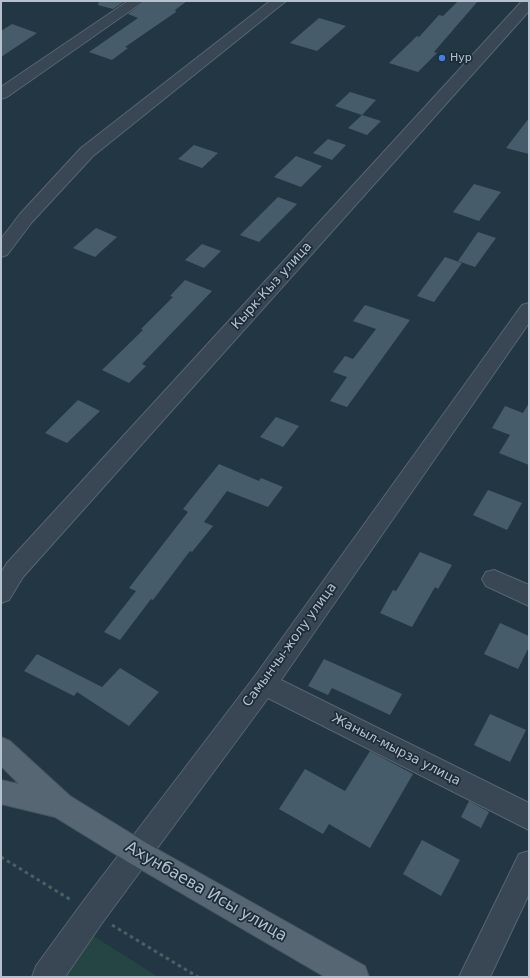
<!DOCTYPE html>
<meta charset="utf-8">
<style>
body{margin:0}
#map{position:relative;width:530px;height:978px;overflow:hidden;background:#233644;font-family:"DejaVu Sans",sans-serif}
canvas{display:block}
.frame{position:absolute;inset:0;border:2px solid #b5c2cd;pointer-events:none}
</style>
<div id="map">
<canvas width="530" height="978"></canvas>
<div class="frame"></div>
</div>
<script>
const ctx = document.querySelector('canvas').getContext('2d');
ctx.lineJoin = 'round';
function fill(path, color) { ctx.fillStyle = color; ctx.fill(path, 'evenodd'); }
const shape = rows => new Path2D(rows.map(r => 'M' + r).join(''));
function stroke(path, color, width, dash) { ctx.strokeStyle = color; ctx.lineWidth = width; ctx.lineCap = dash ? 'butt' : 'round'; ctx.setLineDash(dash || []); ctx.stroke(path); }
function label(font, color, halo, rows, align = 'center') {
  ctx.font = font + ' "DejaVu Sans",sans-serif'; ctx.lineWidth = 3.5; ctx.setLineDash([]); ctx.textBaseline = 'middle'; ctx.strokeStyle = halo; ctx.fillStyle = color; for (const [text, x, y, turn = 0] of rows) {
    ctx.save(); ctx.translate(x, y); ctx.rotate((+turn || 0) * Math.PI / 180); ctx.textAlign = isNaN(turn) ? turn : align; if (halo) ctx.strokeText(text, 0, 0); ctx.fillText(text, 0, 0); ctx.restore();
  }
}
fill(shape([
 [87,932,158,977,56,977]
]), '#254544');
fill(shape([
 [99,1,125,1,113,9,98,5],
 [145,1,187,1,175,10,176,12,125,47,128,48,112,60,89,52,138,18,128,14],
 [458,1,478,1,434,52,437,53,418,72,389,63,417,36,419,37,439,15,443,16],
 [319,18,346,26,317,51,290,43],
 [12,24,37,33,1,57,1,31],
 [350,92,376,100,362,115,335,106],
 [362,115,381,121,367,135,348,128],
 [529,118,529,154,506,148],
 [328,139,346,145,332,160,313,153],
 [194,145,218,153,202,168,178,159],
 [296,156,322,166,301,187,274,177],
 [474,184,501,192,479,221,453,212],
 [278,197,297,204,259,242,240,235],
 [96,228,117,237,95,257,73,248],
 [478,232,496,238,475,267,458,261],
 [202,244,221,251,204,268,185,260],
 [445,257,462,263,434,302,417,296],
 [185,280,212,291,142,364,146,366,129,383,102,370,143,330,141,329,173,297,170,296],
 [365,305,410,320,347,407,330,401,347,377,333,372,345,356,353,359,376,329,353,321],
 [78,400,100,411,67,443,45,433],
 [529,403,529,465,499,453,510,435,492,428,505,406,523,413],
 [276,417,299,426,283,447,260,437],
 [219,464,259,481,261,478,283,487,268,507,227,491,204,522,213,526,192,552,190,551,153,600,151,599,120,640,104,632,136,591,129,588,188,512,183,509],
 [488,490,522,503,507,530,473,515],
 [420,552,452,565,438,589,435,587,412,627,380,613,393,590,396,591],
 [500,623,529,636,529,647,518,669,484,654],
 [37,654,102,687,120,668,159,692,129,726,77,692,74,696,24,671],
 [324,659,402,694,390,715,332,688,328,695,308,686],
 [490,714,526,730,510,762,474,745],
 [370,751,413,774,370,848,329,824,323,834,279,809,305,769,345,791],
 [469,801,489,812,481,828,461,817],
 [422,840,460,860,441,896,403,874]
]), '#475c6a');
const minor = shape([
 [128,1,144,1,7,97,1,99,1,87,128,1],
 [270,1,286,1,93,156,32,222,7,255,1,257,1,239,20,214,81,148,270,1],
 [522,1,529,1,529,11,23,577,9,600,1,603,1,573,7,563,522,1],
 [529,303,529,323,281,680,529,803,529,830,268,698,102,923,65,977,32,977,36,966,82,903,255,676,522,305,529,303],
 [494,570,529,585,529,606,486,586,482,579,486,572,494,570],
 [529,851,529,894,490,977,459,977,519,854,529,851]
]);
const major = shape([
 [1,737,10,741,70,796,148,844,365,966,369,977,325,977,128,862,55,817,1,804,1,780,19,784,1,766,1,737]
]);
stroke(minor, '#566571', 2);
stroke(major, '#455360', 2);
stroke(shape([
 [1,857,71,900],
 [112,925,198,977]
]), '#466261', 3, [3.5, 3.5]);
fill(minor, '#384753');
fill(major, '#566773');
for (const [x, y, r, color] of [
 [442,58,4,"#3f7fe0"]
]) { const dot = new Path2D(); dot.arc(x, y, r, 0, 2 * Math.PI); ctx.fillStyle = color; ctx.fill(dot); stroke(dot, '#1d2c39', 1.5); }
label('11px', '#b5c2cd', '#1d2c39', [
 ["Нур",450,58]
], 'left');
label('13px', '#b5c2cd', '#1d2c39', [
 ["Кырк-Кыз улица",272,286,-48],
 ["Самынчы-жолу улица",290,645,-54],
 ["Жаныл-мырза улица",396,750,27]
]);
label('16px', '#b5c2cd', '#1d2c39', [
 ["Ахунбаева Исы улица",206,892,30]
]);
</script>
